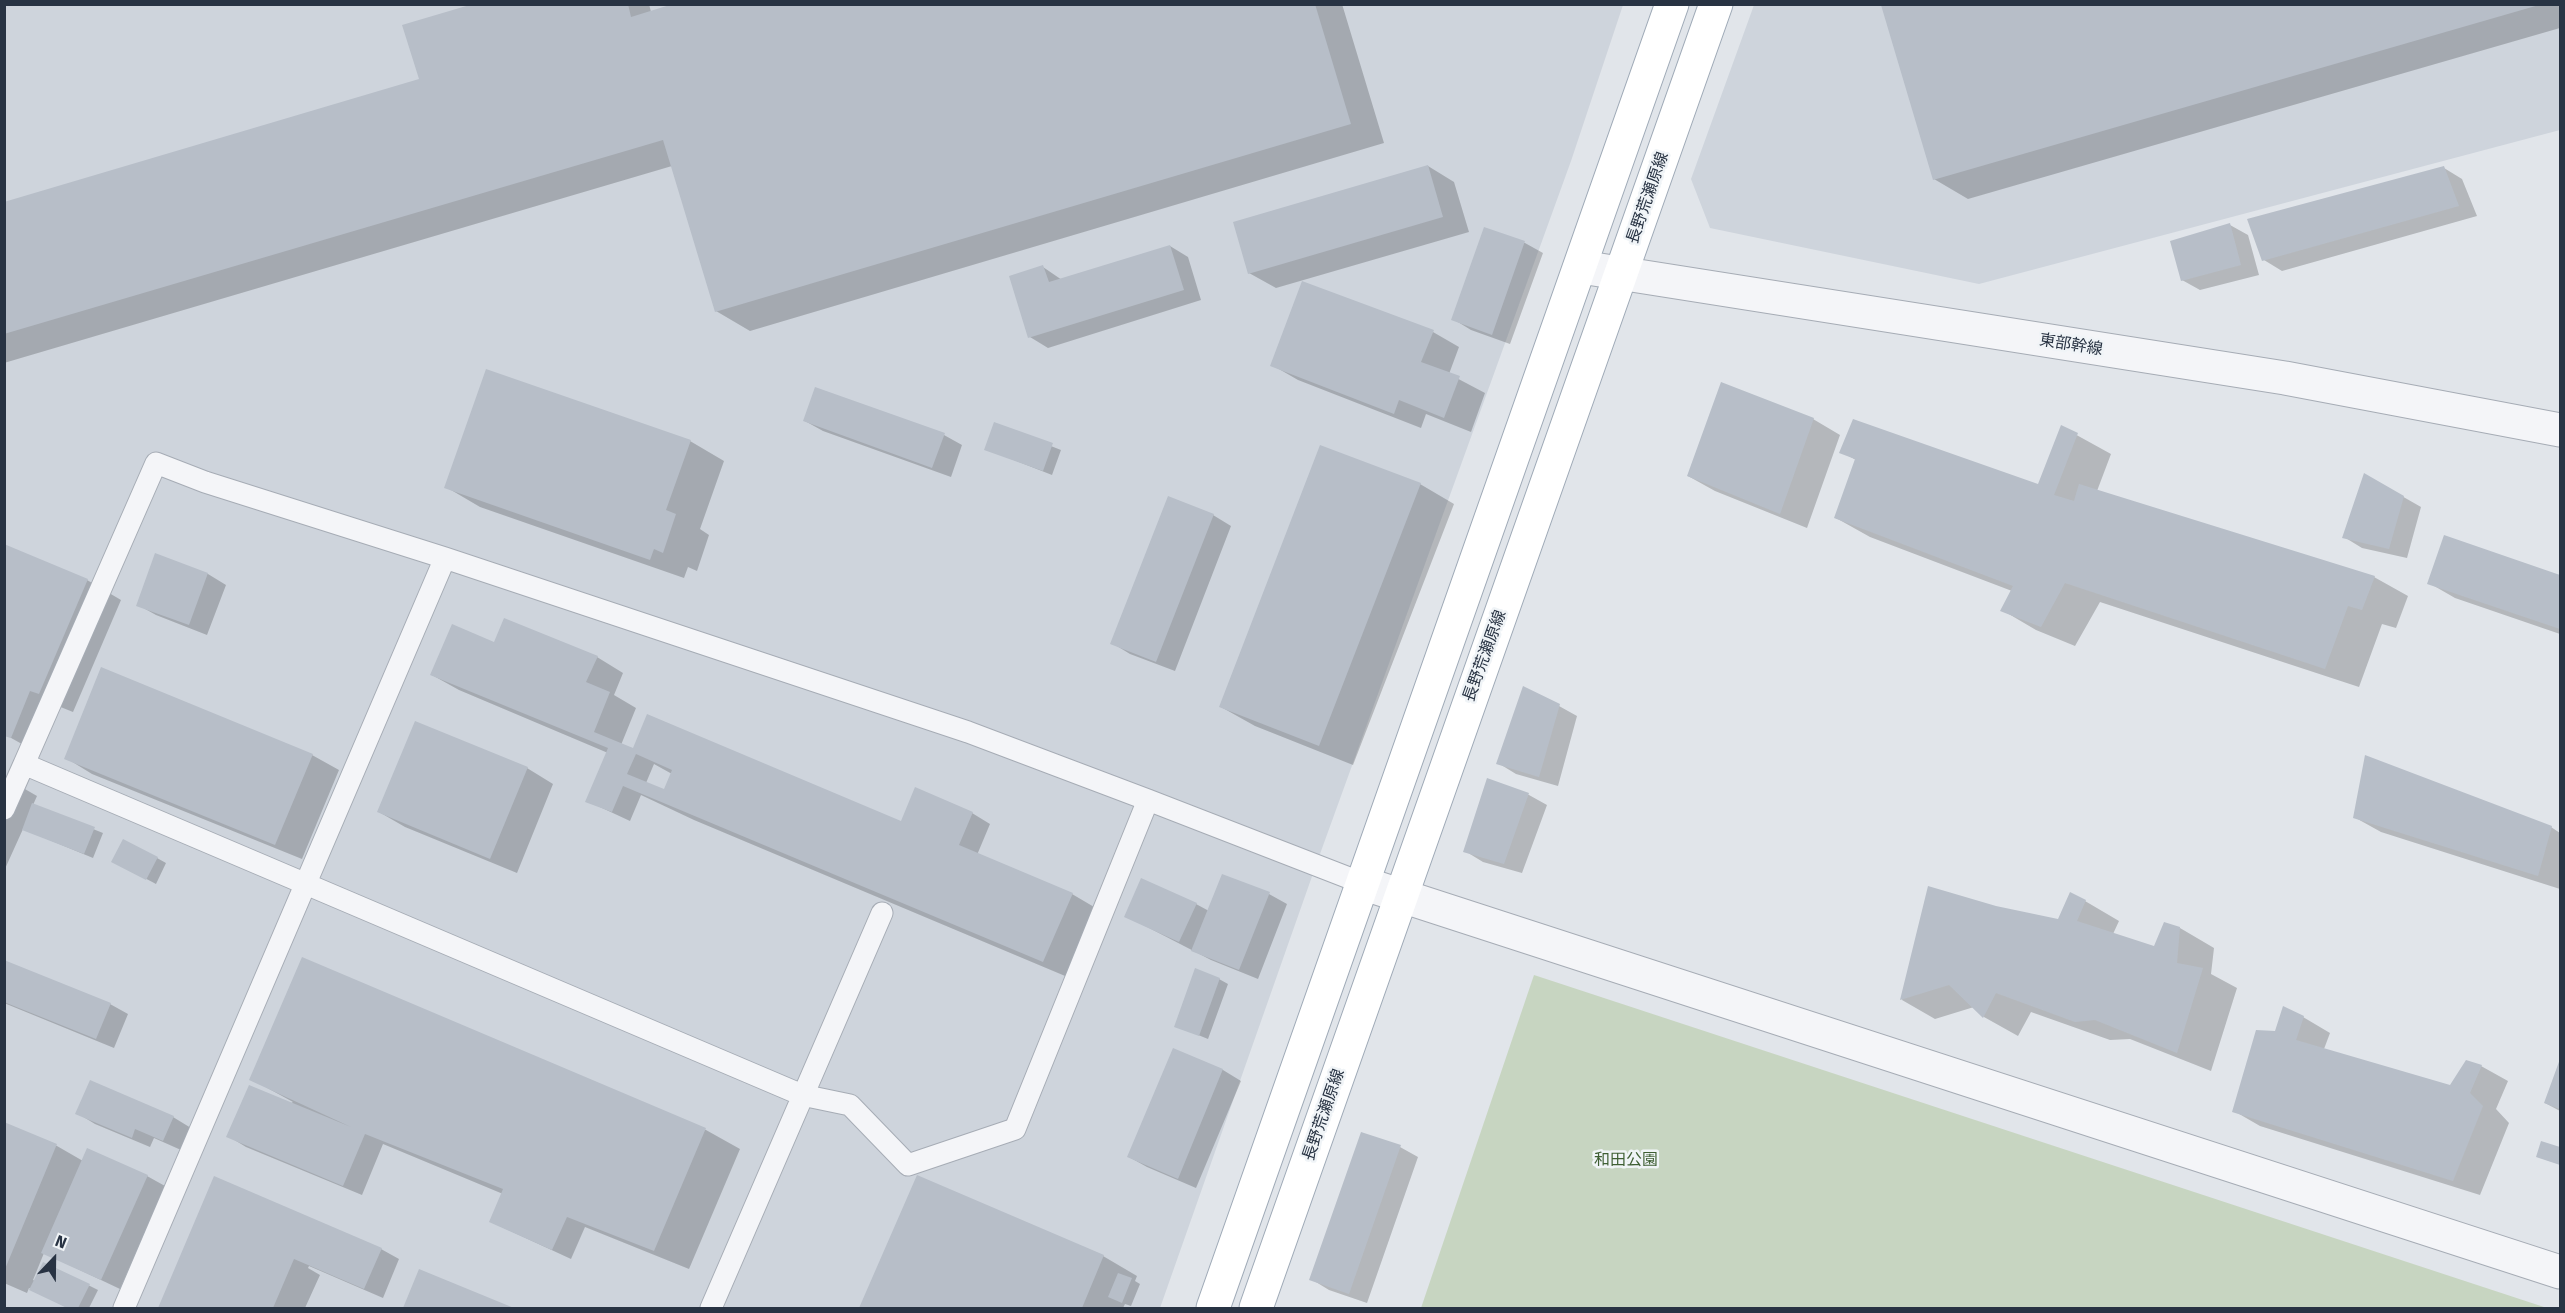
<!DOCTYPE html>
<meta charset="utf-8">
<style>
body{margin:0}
#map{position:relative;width:2565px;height:1313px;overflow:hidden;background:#e1e5ea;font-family:"Fira Sans",sans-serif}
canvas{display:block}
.frame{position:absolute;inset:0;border:6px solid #283343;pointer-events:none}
.north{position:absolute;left:24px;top:1229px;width:60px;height:60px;-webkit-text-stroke:4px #f0f4f7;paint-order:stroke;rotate:22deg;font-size:16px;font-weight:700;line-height:24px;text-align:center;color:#283343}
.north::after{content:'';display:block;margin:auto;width:21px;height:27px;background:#283343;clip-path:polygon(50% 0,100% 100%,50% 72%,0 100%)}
</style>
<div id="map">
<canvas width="2565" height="1313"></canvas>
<div class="frame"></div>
<div class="north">N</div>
</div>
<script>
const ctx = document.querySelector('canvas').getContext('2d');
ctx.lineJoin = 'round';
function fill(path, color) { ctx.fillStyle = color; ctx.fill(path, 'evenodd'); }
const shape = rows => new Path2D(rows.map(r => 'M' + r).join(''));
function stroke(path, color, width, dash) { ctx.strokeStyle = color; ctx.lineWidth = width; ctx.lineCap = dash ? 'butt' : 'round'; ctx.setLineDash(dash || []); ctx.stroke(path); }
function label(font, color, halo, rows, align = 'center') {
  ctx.font = font + ' "Fira Sans","Noto Sans JP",sans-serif'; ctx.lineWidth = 5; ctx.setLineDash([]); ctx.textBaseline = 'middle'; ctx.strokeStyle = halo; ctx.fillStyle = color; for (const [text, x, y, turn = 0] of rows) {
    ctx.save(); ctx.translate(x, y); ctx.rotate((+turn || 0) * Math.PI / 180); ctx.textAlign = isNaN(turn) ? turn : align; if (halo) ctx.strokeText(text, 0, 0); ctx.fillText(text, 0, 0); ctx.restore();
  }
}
fill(shape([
 [5,5,1623,5,1571,161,1316,865,1160,1308,5,1308],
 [1754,5,2560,5,2560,130,1979,284,1710,228,1691,179]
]), '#ced4dc');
fill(shape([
 [1534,975,2547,1308,1421,1308]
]), '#c7d5c1');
fill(shape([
 [478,4,649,4,651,12,678,4,1342,4,1384,143,750,331,716,311,672,166,4,363,4,204,423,80],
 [1883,4,2560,4,2560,28,1968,199,1934,179],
 [1428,166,1454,182,1469,232,1276,288,1249,273],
 [2444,168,2462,179,2477,216,2282,271,2264,260],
 [2230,225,2248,235,2259,275,2200,290,2182,280],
 [1485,229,1525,243,1543,253,1510,344,1471,330,1453,319],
 [1170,246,1188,257,1201,300,1048,348,1030,337,1043,267,1062,280],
 [1433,332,1459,347,1449,374,1485,393,1471,432,1426,414,1421,428,1298,380,1272,365],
 [816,389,944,435,962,445,951,477,823,431,805,421],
 [1813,419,1840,435,1807,528,1715,491,1688,476],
 [995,424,1061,450,1052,475,986,449],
 [2062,427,2111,454,2097,491,2374,577,2408,596,2396,628,2382,624,2359,687,2100,602,2075,646,2036,630,2002,610,2012,591,1870,537,1836,518,1856,460,1841,452,2039,486],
 [690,441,724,461,700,529,709,535,697,571,688,567,684,578,480,507,446,487],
 [2365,475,2421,507,2407,558,2362,548,2344,537],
 [1420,484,1454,504,1353,765,1255,726,1221,707],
 [1213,515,1231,526,1175,671,1130,654,1112,643],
 [2445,537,2560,576,2560,634,2455,598,2429,583],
 [156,555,208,574,226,585,207,635,156,615,138,605],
 [87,580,121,600,73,712,48,702,29,748,4,734],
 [494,644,597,657,623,673,614,695,636,708,621,745,901,823,972,813,990,824,977,855,1072,894,1106,914,1077,981,694,820,641,795,630,821,587,801,608,753,459,690,432,675],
 [654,764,672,774,665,791,646,783],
 [1559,706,1577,716,1558,786,1516,774,1498,763],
 [312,755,339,770,302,859,92,774,66,758],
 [527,768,553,784,517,873,405,827,379,812],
 [4,777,37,796,33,805,103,833,93,858,23,829,4,871],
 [1488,780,1529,795,1547,805,1522,873,1483,862,1465,851],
 [2354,817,2551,827,2560,833,2560,889,2381,832],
 [157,858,166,863,156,884,122,866],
 [1223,876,1269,894,1287,904,1258,979,1211,960,1126,916,1196,904,1209,911],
 [1929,888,1996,908,2059,920,2085,901,2119,921,2113,934,2155,948,2180,928,2214,948,2211,974,2237,988,2211,1071,2130,1039,2110,1040,2031,1012,2018,1036,1984,1017,1974,1007,1935,1019,1902,1000],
 [303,959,706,1130,740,1149,689,1269,585,1227,571,1259,491,1222,503,1194,383,1144,362,1195,246,1147,228,1136,293,1102,251,1079],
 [4,961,110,1004,128,1014,114,1048,4,1003],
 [1219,979,1228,984,1208,1039,1176,1026],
 [2303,1017,2330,1033,2324,1049,2451,1087,2481,1066,2508,1081,2496,1109,2509,1123,2480,1195,2260,1126,2234,1111,2276,1033],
 [1174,1050,1223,1070,1241,1081,1196,1188,1147,1167,1129,1157],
 [2560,1062,2560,1111,2545,1103],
 [77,1113,173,1117,191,1128,181,1150,154,1138,150,1147,95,1124],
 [4,1124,57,1146,83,1161,147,1176,165,1186,120,1289,44,1253,33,1280,35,1281,44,1264,90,1286,98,1290,89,1308,68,1308,29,1288,27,1293,4,1283],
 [1400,1147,1418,1157,1367,1303,1329,1290,1311,1279],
 [917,1177,1103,1256,1137,1276,1135,1281,1140,1284,1131,1306,1125,1304,1123,1308,861,1308],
 [198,1218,381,1249,399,1259,383,1298,309,1266,308,1268,320,1275,305,1308,160,1308],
 [420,1271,510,1308,404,1308]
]), '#0003');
fill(shape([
 [473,4,628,4,631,17,673,4,1315,4,1351,124,715,312,663,140,4,334,4,202,419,79,402,25],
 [1881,5,2539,5,1933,180],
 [1428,165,1443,217,1248,274,1233,222],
 [2444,166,2459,206,2262,261,2247,219],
 [2230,223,2241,265,2181,281,2170,241],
 [1484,227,1525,241,1492,335,1451,320],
 [1170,245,1184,290,1028,338,1009,276,1043,265,1049,282],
 [1302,281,1434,330,1421,362,1460,376,1444,418,1399,400,1394,414,1270,366],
 [486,369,691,440,666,510,676,514,663,553,654,549,650,560,444,488],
 [1721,382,1814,418,1780,514,1687,476],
 [815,387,945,433,932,468,803,421],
 [1853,419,2038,484,2061,425,2078,433,2054,495,2074,501,2079,484,2375,576,2362,610,2348,606,2325,669,2065,583,2041,627,2000,611,2013,586,1834,518,1855,459,1839,453],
 [994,422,1053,443,1043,471,984,450],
 [1320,445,1421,483,1319,746,1219,707],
 [2364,473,2404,496,2389,549,2342,538],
 [1168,496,1214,514,1156,662,1110,644],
 [2444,535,2560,575,2560,629,2427,584],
 [4,544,88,579,39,694,30,691,11,738,4,736],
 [155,553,208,573,189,625,136,606],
 [504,618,598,656,586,682,610,692,594,732,633,748,647,714,901,821,915,787,973,812,959,845,1073,893,1043,962,623,786,612,812,585,802,608,748,430,675,452,624,494,642],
 [636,754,672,770,664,789,627,774],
 [101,667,313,754,275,845,64,759],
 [1523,686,1560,704,1539,777,1496,764],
 [415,721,528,767,490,859,377,812],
 [2365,755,2552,826,2538,876,2353,818],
 [1487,778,1529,793,1504,864,1463,852],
 [32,803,95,827,84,854,22,830],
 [123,839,158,857,146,880,111,862],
 [1222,874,1270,892,1239,970,1191,951],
 [1141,878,1197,903,1179,942,1124,917],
 [1928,886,1996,906,2058,919,2070,892,2086,900,2077,921,2154,946,2164,922,2180,927,2177,963,2203,968,2177,1053,2095,1020,2075,1022,1996,993,1983,1018,1949,985,1900,1000],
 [302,957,706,1128,654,1251,567,1217,552,1250,489,1222,503,1189,365,1134,343,1186,226,1137,249,1085,351,1127,249,1080],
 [4,960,111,1003,96,1039,4,1002],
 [1195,968,1220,978,1199,1036,1174,1027],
 [2283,1006,2304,1016,2296,1040,2450,1085,2466,1060,2482,1065,2470,1093,2483,1106,2453,1181,2232,1112,2256,1030,2275,1031],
 [1173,1048,1223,1069,1178,1179,1127,1157],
 [2560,1059,2560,1109,2544,1103],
 [90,1080,174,1116,163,1141,135,1129,132,1138,75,1114],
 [4,1122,57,1144,5,1269,4,1269],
 [1361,1132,1401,1145,1349,1294,1309,1280],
 [2541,1141,2560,1147,2560,1165,2536,1157],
 [87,1148,148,1175,101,1280,41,1253],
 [917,1175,1104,1255,1082,1308,859,1308],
 [214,1176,382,1248,364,1289,294,1259,273,1308,158,1308],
 [43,1262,90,1284,78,1308,67,1308,29,1290],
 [419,1269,514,1308,403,1308],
 [1118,1273,1132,1278,1122,1303,1108,1297]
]), '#b7bec8');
const service = shape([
 [1148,800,1015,1129,908,1165,850,1105,802,1095,24,764,156,463,205,482,445,558,968,732,1148,800,1362,883],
 [4,809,24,764],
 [124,1308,445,558],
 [711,1308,882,913]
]);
const minor = shape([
 [1362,883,2560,1272]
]);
const tertiary = shape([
 [1581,267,2285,378,2560,430]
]);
const primary = shape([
 [1213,1308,1672,4],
 [1256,1308,1716,4]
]);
stroke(service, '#a6acb5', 23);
stroke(minor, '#a6acb5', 35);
stroke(tertiary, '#a6acb5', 35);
stroke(primary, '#9faab7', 35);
stroke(service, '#f4f5f8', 21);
stroke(minor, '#f4f5f8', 33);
stroke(tertiary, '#f4f5f8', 33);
stroke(primary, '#fff', 33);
label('16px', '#283343', '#f0f4f7', [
 ["長野荒瀬原線",1648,198,-71],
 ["東部幹線",2071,345,9],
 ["長野荒瀬原線",1485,656,-70],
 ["長野荒瀬原線",1324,1115,-71]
]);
label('16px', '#3f5f34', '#f0f4f7', [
 ["和田公園",1626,1161]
]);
</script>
